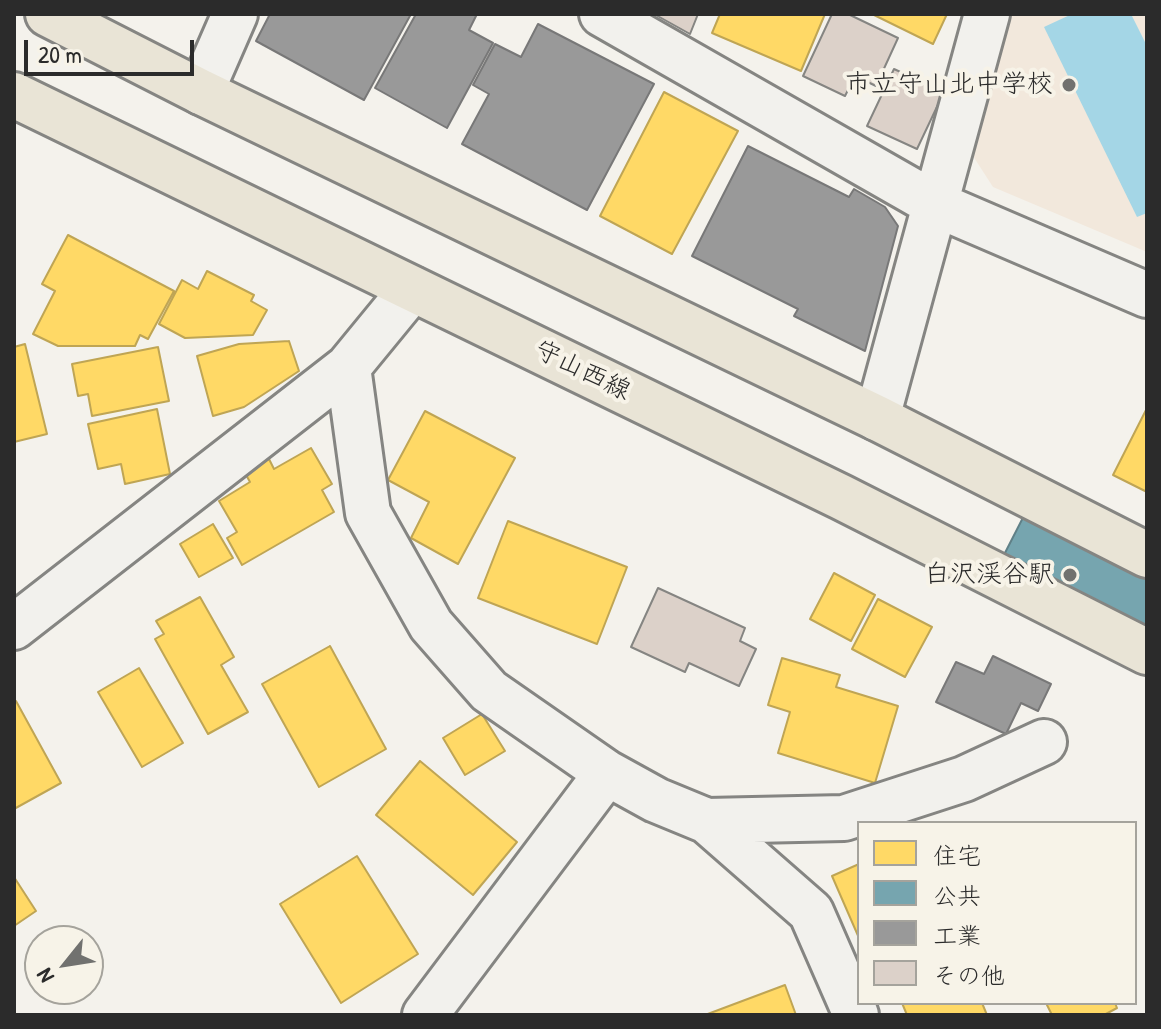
<!DOCTYPE html>
<meta charset="utf-8">
<style>
body{margin:0}
#map{position:relative;width:1161px;height:1029px;overflow:hidden;background:#f4f2ec;font-family:"Patrick Hand","Klee One",sans-serif}
canvas{display:block}
.frame{position:absolute;inset:0;border:16px solid #2b2b2b;pointer-events:none}
.legend{position:absolute;left:857px;top:821px;width:280px;height:184px;box-sizing:border-box;background:#f7f3e8;border:2px solid #a5a39c;margin:0;padding:10px 14px;list-style:none;font-size:24px;color:#2b2b2b}
.legend li{display:flex;align-items:center;gap:16px;height:40px}
.legend b{width:40px;border:2px solid #a5a39c}
.north{position:absolute;left:24px;top:925px;width:80px;height:80px;box-sizing:border-box;background:#f7f3e8;border:2px solid #a5a39c;border-radius:50%;rotate:240deg;font-size:22px;font-weight:700;line-height:32px;text-align:center;color:#2b2b2b}
.north::after{content:'';display:block;margin:auto;width:28px;height:36px;background:#71716f;clip-path:polygon(50% 0,100% 100%,50% 72%,0 100%)}
.scale{position:absolute;left:24px;top:40px;width:170px;height:36px;box-sizing:border-box;border:4px solid #2b2b2b;border-top:0;padding-left:10px;font-size:24px;line-height:28px;white-space:nowrap;color:#2b2b2b;-webkit-text-stroke:6px #f7f3e8;paint-order:stroke}
</style>
<div id="map">
<canvas width="1161" height="1029"></canvas>
<div class="frame"></div>
<ul class="legend">
<li><b style="height:22px;background:#ffd966"></b>住宅</li>
<li><b style="height:22px;background:#76a5af"></b>公共</li>
<li><b style="height:22px;background:#999"></b>工業</li>
<li><b style="height:22px;background:#dcd1c9"></b>その他</li>
</ul>
<div class="north">N</div>
<div class="scale">20 m</div>
</div>
<script>
const ctx = document.querySelector('canvas').getContext('2d');
ctx.lineJoin = 'round';
function fill(path, color) { ctx.fillStyle = color; ctx.fill(path, 'evenodd'); }
const shape = rows => new Path2D(rows.map(r => 'M' + r).join(''));
function stroke(path, color, width, dash) { ctx.strokeStyle = color; ctx.lineWidth = width; ctx.lineCap = dash ? 'butt' : 'round'; ctx.setLineDash(dash || []); ctx.stroke(path); }
function label(font, color, halo, rows, align = 'center') {
  ctx.font = font + ' "Patrick Hand","Klee One",sans-serif'; ctx.lineWidth = 8; ctx.setLineDash([]); ctx.textBaseline = 'middle'; ctx.strokeStyle = halo; ctx.fillStyle = color; for (const [text, x, y, turn = 0] of rows) {
    ctx.save(); ctx.translate(x, y); ctx.rotate((+turn || 0) * Math.PI / 180); ctx.textAlign = isNaN(turn) ? turn : align; if (halo) ctx.strokeText(text, 0, 0); ctx.fillText(text, 0, 0); ctx.restore();
  }
}
fill(shape([
 [1011,14,1147,14,1147,252,993,187,973,156]
]), '#f2e8dc');
fill(shape([
 [1072,14,1131,14,1147,46,1147,213,1137,217,1044,27]
]), '#a4d6e6');
const homes = shape([
 [720,14,825,14,801,71,712,33,720,14],
 [872,14,947,14,933,44,872,14],
 [664,92,738,131,672,254,600,216,664,92],
 [68,235,174,291,148,339,140,335,135,346,58,346,33,334,55,291,42,284,68,235],
 [207,271,254,295,251,301,267,310,253,335,185,338,159,324,182,280,198,289,207,271],
 [289,341,299,371,244,407,213,416,197,356,239,344,289,341],
 [25,344,47,434,14,442,14,347,25,344],
 [158,347,169,401,92,416,88,394,78,396,72,364,158,347],
 [1147,408,1147,492,1113,475,1147,408],
 [157,409,170,474,125,484,121,464,98,469,88,424,157,409],
 [425,411,515,458,458,564,411,538,429,502,388,480,425,411],
 [311,448,332,484,322,490,334,512,242,565,227,538,237,532,219,501,250,482,245,473,269,459,274,469,311,448],
 [508,521,627,567,597,644,478,598,508,521],
 [213,524,233,558,199,577,180,544,213,524],
 [834,573,875,595,851,641,810,619,834,573],
 [200,597,234,657,221,665,248,712,208,734,155,639,164,634,156,621,200,597],
 [878,599,932,627,905,677,852,649,878,599],
 [330,646,386,749,319,787,262,684,330,646],
 [782,658,840,675,836,687,898,706,875,783,778,753,790,712,768,705,782,658],
 [139,668,183,743,142,767,98,692,139,668],
 [16,701,61,783,14,809,14,702,16,701],
 [482,714,505,751,465,775,443,738,482,714],
 [420,761,517,842,473,895,376,815,420,761],
 [357,856,418,954,341,1003,280,904,357,856],
 [859,864,859,938,832,876,859,864],
 [14,877,36,911,14,926,14,877],
 [785,985,796,1015,705,1015,785,985],
 [902,1003,982,1003,987,1015,907,1015,902,1003],
 [1046,1003,1115,1003,1117,1008,1104,1015,1052,1015,1046,1003]
]);
fill(homes, '#ffd966');
stroke(homes, '#bfa554', 2);
const public = shape([
 [1031,502,1147,560,1147,671,986,590,1031,502]
]);
fill(public, '#76a5af');
stroke(public, '#608087', 2);
const industry = shape([
 [270,14,411,14,364,100,256,41,270,14],
 [416,14,477,14,469,30,493,43,447,128,375,88,416,14],
 [538,24,654,84,587,210,462,144,489,94,473,85,495,44,521,57,538,24],
 [748,146,849,197,854,189,885,207,898,226,865,351,794,316,798,309,692,256,748,146],
 [993,656,1051,684,1038,711,1021,703,1006,734,936,702,956,662,984,674,993,656]
]);
fill(industry, '#999');
stroke(industry, '#787878', 2);
const building = shape([
 [654,14,698,14,690,34,654,14],
 [832,14,848,14,898,38,876,86,855,76,845,96,803,76,832,14],
 [894,69,944,92,917,149,867,126,894,69],
 [658,588,745,628,740,641,756,649,739,686,689,663,685,672,631,647,658,588]
]);
fill(building, '#dcd1c9');
stroke(building, '#858582', 2);
const minor = shape([
 [602,14,933,203,1147,295],
 [201,92,235,14],
 [348,367,368,513,431,625,489,691,607,773,656,800,707,821,811,912,856,1015],
 [877,418,987,14],
 [14,627,348,367,412,289],
 [707,821,844,818,964,779,1044,742],
 [425,1015,607,773]
]);
const major = shape([
 [48,14,201,92,877,418,1147,555],
 [14,95,841,497,1147,652]
]);
stroke(minor, '#858582', 50);
stroke(major, '#858582', 50);
stroke(minor, '#f2f1ed', 44);
stroke(major, '#e9e4d6', 44);
for (const [x, y, r, color] of [
 [1069,85,8,"#71716f"],
 [1070,575,8,"#71716f"]
]) { const dot = new Path2D(); dot.arc(x, y, r, 0, 2 * Math.PI); ctx.fillStyle = color; ctx.fill(dot); stroke(dot, '#f7f3e8', 3); }
label('26px', '#2b2b2b', '#f7f3e8', [
 ["市立守山北中学校",1053,85],
 ["白沢渓谷駅",1054,575]
], 'right');
label('26px', '#2b2b2b', '#f7f3e8', [
 ["守山西線",582,371,26]
]);
</script>
